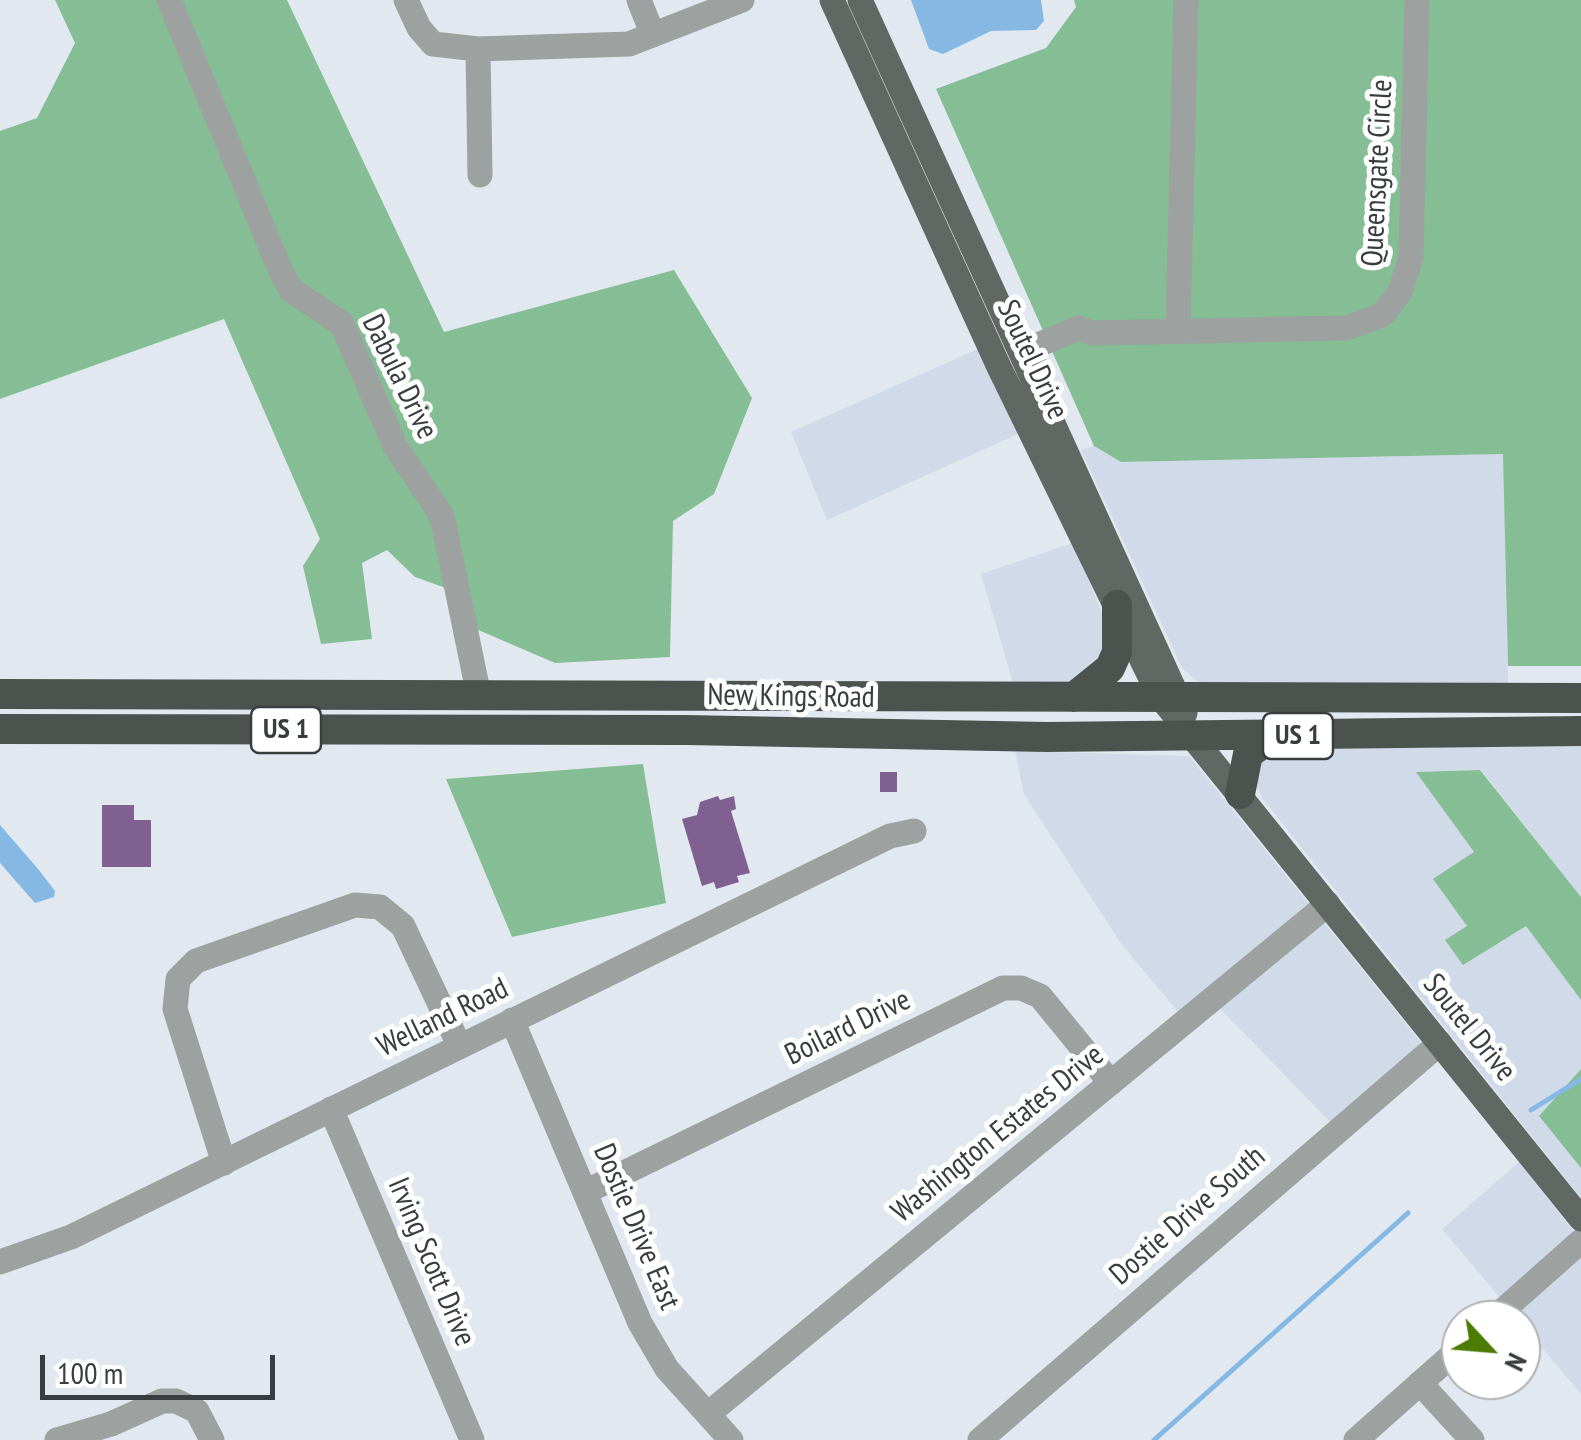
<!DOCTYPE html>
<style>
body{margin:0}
#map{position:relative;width:1581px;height:1440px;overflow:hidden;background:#e2e8f0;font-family:"PT Sans Narrow",sans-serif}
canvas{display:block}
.north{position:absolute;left:1441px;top:1300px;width:100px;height:100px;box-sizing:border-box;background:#fff;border:2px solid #b0b1b3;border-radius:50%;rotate:116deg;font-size:28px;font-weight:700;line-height:40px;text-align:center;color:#3a3d40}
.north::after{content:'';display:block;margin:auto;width:35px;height:45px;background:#4d7c05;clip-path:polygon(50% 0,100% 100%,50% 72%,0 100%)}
.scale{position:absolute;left:40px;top:1355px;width:235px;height:45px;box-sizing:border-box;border:5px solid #3a3d40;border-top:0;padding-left:12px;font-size:30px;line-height:35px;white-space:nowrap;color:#3a3d40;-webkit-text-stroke:8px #fff;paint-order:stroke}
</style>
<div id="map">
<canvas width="1581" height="1440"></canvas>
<div class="north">N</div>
<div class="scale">100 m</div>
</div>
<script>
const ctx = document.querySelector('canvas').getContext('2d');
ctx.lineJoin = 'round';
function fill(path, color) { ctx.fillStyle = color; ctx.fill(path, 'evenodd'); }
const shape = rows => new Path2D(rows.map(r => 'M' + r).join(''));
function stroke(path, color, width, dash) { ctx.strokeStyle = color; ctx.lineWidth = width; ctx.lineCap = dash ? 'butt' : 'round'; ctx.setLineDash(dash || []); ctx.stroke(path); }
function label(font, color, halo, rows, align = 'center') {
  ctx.font = font + ' "PT Sans Narrow",sans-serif'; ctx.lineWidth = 10; ctx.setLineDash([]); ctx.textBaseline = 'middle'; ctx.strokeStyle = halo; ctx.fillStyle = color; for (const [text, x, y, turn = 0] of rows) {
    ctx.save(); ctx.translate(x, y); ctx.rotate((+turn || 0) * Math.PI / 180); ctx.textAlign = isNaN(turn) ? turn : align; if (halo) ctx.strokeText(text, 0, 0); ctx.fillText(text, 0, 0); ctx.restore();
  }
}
fill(shape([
 [978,349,1020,433,827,520,791,432],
 [1094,446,1121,462,1504,454,1508,684,1199,683,1182,668,1081,450],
 [1073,543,1107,625,1108,657,1067,684,1013,683,981,574],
 [1581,744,1581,897,1481,770,1417,772,1474,852,1462,964,1526,925,1581,1000,1581,1069,1539,1116,1581,1168,1581,1198,1262,798,1253,780,1258,750],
 [1015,751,1189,756,1424,1046,1332,1124,1206,994,1180,1014,1122,945,1024,794],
 [1519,1162,1581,1241,1581,1394,1442,1229]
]), '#d1dae9');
fill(shape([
 [55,0,287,0,444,332,674,270,752,398,714,494,673,521,670,657,555,663,476,629,443,587,415,577,387,550,362,563,372,639,321,644,303,566,320,539,224,319,0,399,0,131,37,118,75,43],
 [1074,0,1581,0,1581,666,1508,666,1503,454,1121,462,1094,446,936,89,1046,48,1076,7],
 [643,764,666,903,512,937,446,779],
 [1480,770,1581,897,1581,1000,1526,926,1463,965,1445,940,1467,926,1433,879,1474,852,1416,772],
 [1581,1069,1581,1168,1539,1116]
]), '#85bd94');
fill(shape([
 [911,0,1041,0,1044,21,1036,30,991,31,943,54,929,49],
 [0,825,39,870,55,891,54,897,35,903,0,863]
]), '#85b9e4');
stroke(shape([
 [1531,1110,1581,1079],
 [1154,1440,1408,1213]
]), '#85b9e4', 5);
fill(shape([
 [880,772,897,772,897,792,880,792],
 [718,796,720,800,734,796,736,809,731,811,750,873,737,876,739,882,716,889,714,882,702,886,682,819,697,815,700,802],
 [102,805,134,805,134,820,151,820,151,867,102,867]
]), '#806091');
stroke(shape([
 [169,0,281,272,291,290,342,324,395,446,442,516,479,696],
 [406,0,419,28,433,44,478,49,629,44,742,0],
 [639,0,653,35],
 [478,49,480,175],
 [1178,329,1186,0],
 [1034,356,1038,345,1078,328,1092,333,1346,328,1382,315,1400,292,1411,257,1417,0],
 [512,1020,640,1323,667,1369,731,1440],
 [331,1109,472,1440],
 [224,1163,175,1009,178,979,196,961,355,905,380,907,403,926,459,1045],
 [585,1192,1003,988,1021,988,1040,996,1111,1083],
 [0,1262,71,1237,890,836,914,831],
 [1492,1320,1581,1241],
 [1420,1383,1472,1440],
 [708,1414,1328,904],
 [57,1440,111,1424,162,1401,176,1401,197,1411,212,1440],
 [980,1440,1440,1043],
 [1356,1440,1461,1347]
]), '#9da19f', 25);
stroke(shape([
 [832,0,999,367,1160,697,1581,1219],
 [860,0,1185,713]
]), '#616864', 25);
stroke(shape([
 [0,694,1581,698],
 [1074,697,1110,668,1117,652,1117,605],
 [0,729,686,730,1046,737,1581,731],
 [1240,794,1248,754,1274,736]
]), '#4c534f', 30);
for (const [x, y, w] of [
 [286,730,70],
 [1298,736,70]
]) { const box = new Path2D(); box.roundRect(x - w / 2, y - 23, w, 46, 8); ctx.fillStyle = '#fff'; ctx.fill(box); stroke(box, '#3a3d40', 2.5); }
label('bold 28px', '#3a3d40', null, [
 ["US 1",286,730],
 ["US 1",1298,736]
]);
label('30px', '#3a3d40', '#fff', [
 ["Queensgate Circle",1378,173,-87],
 ["Soutel Drive",1032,360,65],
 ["Dabula Drive",399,377,64],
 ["New Kings Road",791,697,1],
 ["Welland Road",443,1018,-26],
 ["Boilard Drive",848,1028,-26],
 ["Soutel Drive",1469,1028,51],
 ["Washington Estates Drive",998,1134,-39],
 ["Dostie Drive South",1188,1216,-41],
 ["Dostie Drive East",636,1227,67],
 ["Irving Scott Drive",431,1262,67]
]);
</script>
